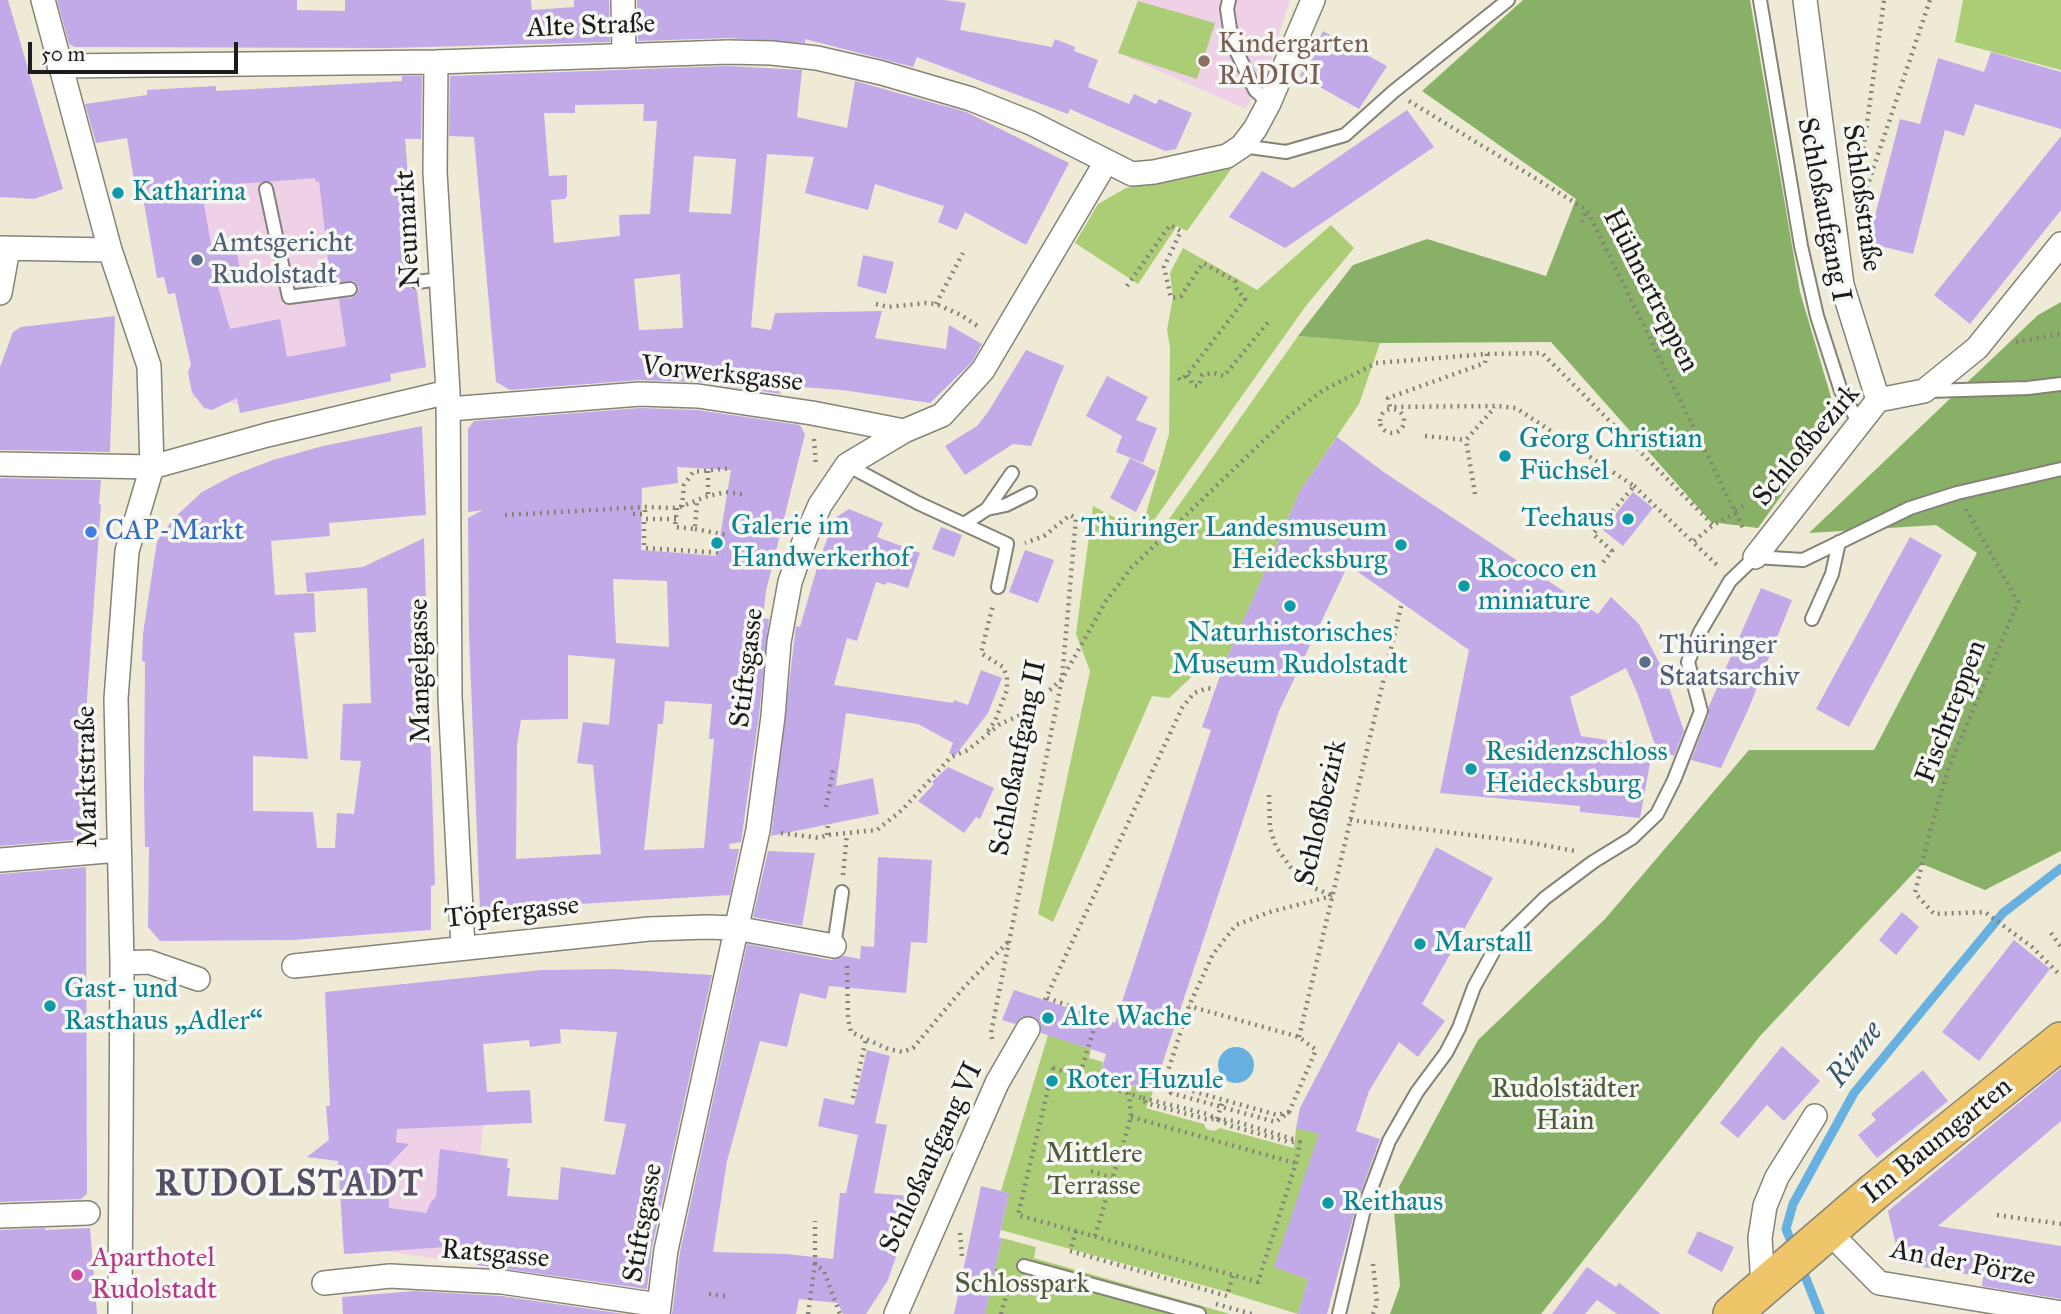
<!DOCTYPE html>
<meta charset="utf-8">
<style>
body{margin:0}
#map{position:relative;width:2061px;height:1314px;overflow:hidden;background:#eeead5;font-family:"IM FELL Great Primer",serif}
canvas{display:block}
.scale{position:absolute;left:28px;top:42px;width:210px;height:32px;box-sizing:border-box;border:4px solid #1c1c1c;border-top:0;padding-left:9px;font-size:21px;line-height:24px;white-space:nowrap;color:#1c1c1c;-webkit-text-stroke:5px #f6f6f2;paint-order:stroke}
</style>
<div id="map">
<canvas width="2061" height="1314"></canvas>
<div class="scale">50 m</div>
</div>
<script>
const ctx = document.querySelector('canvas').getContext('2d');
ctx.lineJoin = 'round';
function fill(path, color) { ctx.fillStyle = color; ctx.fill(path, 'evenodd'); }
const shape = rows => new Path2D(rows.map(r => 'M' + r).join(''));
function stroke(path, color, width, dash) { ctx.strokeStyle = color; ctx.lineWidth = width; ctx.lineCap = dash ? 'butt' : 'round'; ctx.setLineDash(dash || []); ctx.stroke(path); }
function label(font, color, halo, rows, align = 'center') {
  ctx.font = font + ' "IM FELL Great Primer",serif'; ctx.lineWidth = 7; ctx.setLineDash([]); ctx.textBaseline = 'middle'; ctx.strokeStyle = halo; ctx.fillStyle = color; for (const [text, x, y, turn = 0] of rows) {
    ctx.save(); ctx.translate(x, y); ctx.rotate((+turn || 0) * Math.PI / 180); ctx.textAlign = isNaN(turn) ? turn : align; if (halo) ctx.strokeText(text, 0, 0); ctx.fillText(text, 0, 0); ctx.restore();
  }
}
fill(shape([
 [1138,0,1290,0,1268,70,1246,109,1118,53],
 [405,139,417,294,426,367,391,374,391,381,240,413,238,404,200,397,193,398,188,372,191,365,175,293,168,294,164,277,157,278,142,191,136,192,131,162,210,154],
 [390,1103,484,1118,469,1264,386,1251,344,1254,338,1158,329,1142,326,1106]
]), '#eed0e7');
fill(shape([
 [1963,0,2061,0,2061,70,1955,42],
 [1138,1,1215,23,1197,79,1118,53],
 [1232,168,1187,231,1177,226,1138,284,1075,243,1098,204,1126,188],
 [1331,225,1354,248,1305,307,1152,523,1145,517,1169,434,1170,348,1167,330,1173,297,1170,273,1183,248,1257,290],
 [1298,336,1380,343,1359,404,1300,491,1223,667,1213,665,1200,669,1169,698,1152,696,1053,922,1038,914,1090,671,1076,634,1093,506,1155,539],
 [1048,1035,1091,1049,1089,1058,1103,1062,1100,1076,1153,1092,1146,1108,1204,1124,1206,1129,1214,1131,1220,1128,1294,1148,1296,1128,1308,1131,1321,1129,1275,1267,1308,1279,1298,1314,1220,1290,1001,1230,1009,1193,1001,1191],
 [1002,1238,1036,1247,1034,1258,1230,1314,985,1314]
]), '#abcd75');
fill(shape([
 [1523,0,1750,0,1800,292,1831,397,1829,429,1758,528,1711,522,1551,342,1380,343,1298,336,1353,265,1427,239,1546,276,1576,199,1422,91],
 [2061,302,2061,851,1985,890,1922,864,1760,1036,1541,1314,1390,1314,1400,1286,1393,1198,1478,1040,1605,919,1749,750,1874,750,1977,553,1936,525,1809,533,2038,315]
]), '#88b066');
fill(shape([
 '1218 1065a18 18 0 1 1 36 0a18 18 0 1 1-36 0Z'
]), '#67b0df');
stroke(shape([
 [1794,1249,1786,1229,1793,1204,1854,1093,2003,913,2061,868],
 [1801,1266,1820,1314]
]), '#67b0df', 9);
fill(shape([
 [0,0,8,0,63,189,34,199,0,197],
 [57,0,297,0,297,10,345,11,345,0,531,0,532,10,574,7,574,0,609,0,610,42,389,48,75,47,69,44],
 [637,0,944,0,966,3,960,30,1052,47,1055,39,1075,47,1074,51,1098,60,1088,87,1129,104,1134,94,1156,104,1159,99,1192,113,1176,149,1165,151,1070,109,1068,114,917,57,913,67,805,39,805,43,728,38,638,41],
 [1323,31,1387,66,1359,109,1300,76],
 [1991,52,2061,72,2061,129,1975,104,1964,136,1945,130,1913,254,1868,243,1900,119,1920,124,1938,58,1984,72],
 [728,66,802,70,797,117,847,128,855,81,966,112,1069,163,1026,245,965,212,957,230,938,222,944,206,875,184,868,210,805,193,814,157,767,154,751,327,771,330,775,313,882,311,875,338,946,349,949,325,982,344,972,362,930,403,842,390,775,385,781,394,698,382,639,380,510,390,496,382,474,137,449,136,450,76],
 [644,104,643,121,657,121,650,214,619,215,620,236,554,243,551,200,565,199,567,196,567,175,549,176,544,113,575,113,575,105],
 [694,156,736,159,731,214,689,212],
 [680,274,683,328,639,330,634,279],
 [402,76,422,76,421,139,405,139,416,273,411,276,408,282,410,288,417,291,426,367,390,374,391,381,240,413,237,398,212,410,204,408,192,392,188,372,191,365,175,293,168,294,164,277,157,278,142,191,136,192,127,138,96,143,85,104,147,95,147,90,216,86,216,91,402,81],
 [315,178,316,182,319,181,330,276,336,275,337,282,354,281,359,287,358,292,352,298,339,299,346,346,287,357,280,319,230,329,218,287,243,282,234,240,211,244,201,187],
 [1407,110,1434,147,1285,248,1229,217,1262,171,1293,188],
 [2061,136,2061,210,1970,324,1934,295],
 [863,255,894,262,886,294,857,286],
 [115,316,110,452,0,450,0,367,13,332,21,327],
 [1026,350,1064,366,1031,446,1013,444,965,475,945,446,977,426,988,412],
 [1107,376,1148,397,1136,420,1157,428,1143,463,1116,452,1122,436,1086,416],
 [640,408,697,410,800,425,805,434,766,591,763,618,769,619,759,715,741,842,729,844,730,849,739,849,730,895,480,910,469,635,468,518,483,510,468,512,468,429,474,421],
 [677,467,731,470,717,556,641,550,642,488,678,483],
 [613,579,667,581,669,647,616,643],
 [568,655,615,659,609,725,583,722,577,763,593,765,601,854,516,859,517,745,521,720,568,719],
 [665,701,712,704,709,739,714,739,704,848,644,850,658,724,663,724],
 [422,426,426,515,329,523,330,536,271,541,275,595,314,593,316,632,294,633,308,759,253,756,253,811,313,812,317,848,335,848,337,813,354,814,361,761,340,760,343,704,371,703,367,588,307,592,305,573,363,567,424,538,435,885,431,886,431,930,292,940,160,941,148,927,149,847,145,847,144,789,145,662,142,661,143,634,157,541,174,518,202,492,234,475,273,460,323,446],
 [1337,437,1385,473,1598,614,1611,597,1639,624,1663,670,1684,731,1674,756,1657,751,1638,695,1626,668,1570,697,1581,736,1653,747,1640,818,1580,812,1580,806,1440,793,1469,650,1348,565,1279,711,1153,1092,1100,1075,1106,1054,1041,1033,1040,1023,1034,1017,1022,1017,1015,1024,1002,1020,1014,990,1115,1023,1211,730,1202,727,1223,667,1300,491],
 [1130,458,1156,471,1136,512,1110,498],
 [0,478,101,480,99,504,101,504,87,698,86,839,0,846],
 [1633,492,1653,508,1623,546,1603,530],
 [849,509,883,523,877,537,920,553,908,588,887,582,886,585,876,582,857,641,847,638,834,685,953,703,954,700,968,705,981,670,1002,678,988,713,955,756,949,753,953,743,918,724,846,713,836,786,873,778,879,814,771,836,796,626,800,627,819,561,835,518],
 [941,527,962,535,954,557,932,549],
 [1910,537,1942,555,1849,727,1816,709],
 [1025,550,1054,560,1038,603,1009,592],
 [1761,588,1792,600,1748,710,1721,768,1691,760,1709,714,1709,706],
 [948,767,994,788,980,819,976,817,964,833,918,801,934,784,932,782],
 [1436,847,1493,878,1422,1004,1445,1021,1418,1057,1399,1042,1369,1091,1356,1131,1380,1139,1357,1203,1327,1314,1298,1314,1308,1279,1274,1267,1319,1134,1296,1128,1300,1108],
 [768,851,815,853,802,926,753,917],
 [878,857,932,860,927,943,911,942,906,993,829,986,826,999,800,993,787,1047,760,1041,727,1161,713,1252,786,1254,833,1259,840,1193,846,1193,858,1135,818,1126,824,1098,854,1105,867,1050,890,1056,875,1123,887,1125,874,1193,910,1196,908,1222,888,1280,866,1314,843,1314,838,1303,799,1299,796,1314,672,1314,680,1252,747,944,831,960,844,956,860,959,861,946,874,947],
 [86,867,87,1194,81,1199,0,1202,0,874],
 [1902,912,1919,927,1896,955,1879,940],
 [2014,940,2050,969,1979,1061,1942,1032],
 [614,969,712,975,652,1247,647,1289,477,1265,475,1245,344,1254,338,1161,307,1157,329,1140,326,1106,330,1106,325,992,542,970],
 [560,1029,617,1032,604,1121,626,1124,615,1175,561,1167,558,1200,507,1196,510,1168,507,1168,508,1159,440,1149,436,1197,431,1202,426,1213,389,1208,387,1167,409,1144,396,1142,397,1129,532,1123,530,1090,487,1092,483,1044,529,1040,530,1047,561,1043],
 [1782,1046,1820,1081,1784,1121,1767,1105,1738,1138,1720,1123],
 [2061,1068,2061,1121,1938,1226,2061,1246,2061,1299,1982,1286,1983,1277,1900,1263,1888,1211],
 [1923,1070,1948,1101,1877,1158,1858,1135,1876,1120,1871,1114],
 [981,1186,1009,1193,999,1238,1002,1238,985,1314,954,1314],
 [46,1228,44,1230,90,1228,97,1314,0,1314,0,1230],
 [1698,1231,1734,1247,1722,1272,1687,1253],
 [1587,1267,1616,1287,1619,1283,1661,1314,1617,1314,1597,1300,1585,1314,1552,1314],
 [415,1291,501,1296,624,1314,343,1314,342,1297]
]), '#c2aae9');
const lane = shape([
 [1229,0,1227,9,1232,42,1255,90,1269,103],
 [1760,0,1801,246,1817,316,1841,391,1859,423],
 [1242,146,1286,152,1345,135,1393,92,1508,0],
 [266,189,289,297,350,289],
 [417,282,441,279],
 [1928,391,2028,388,2061,384],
 [847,465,918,503,1007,544,998,587],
 [987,509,1006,505,1030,493],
 [964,524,987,509,1012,473],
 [1812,619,1832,574,1839,542],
 [834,946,842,892],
 [1024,1266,1199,1314],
 [1339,1314,1365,1205,1389,1141,1417,1092,1446,1053,1459,1028,1474,987,1497,945,1545,898,1593,862,1632,838,1657,814,1674,780,1701,711,1688,662,1700,632,1730,581,1755,557,1803,560,1910,508,1957,493,2061,469]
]);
const street = shape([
 [43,0,110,250,149,366,152,467,127,551,116,699,122,963,120,1314],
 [623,0,624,56],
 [1805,0,1842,285,1878,400],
 [436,62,435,172,448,392,450,697,463,948],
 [59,66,436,62,728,52,772,53,817,58,882,73,971,99,1031,123,1132,174,1154,172,1227,156,1242,146,1255,129,1269,103,1313,0],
 [0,248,110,250],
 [0,293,8,249],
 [449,409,640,394,698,396,812,413,904,431],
 [0,464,152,467,267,435,448,392],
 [1755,557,1878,400,1924,391,1977,348,2061,244],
 [0,860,119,850],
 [122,963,149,962,198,979],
 [294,966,649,929,707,927,735,928,834,946],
 [0,1216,88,1213],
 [1829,1232,1879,1283,2061,1313],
 [324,1283,390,1276,502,1282,659,1305],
 [1763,1285,1760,1238,1765,1206,1777,1177,1815,1116],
 [658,1314,666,1250,758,830,773,716,779,642,790,582,805,539,820,505,847,465,904,431,942,415,983,370,1106,162],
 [896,1314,997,1083,1028,1029]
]);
const primary = shape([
 [1732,1314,1875,1191,2061,1041]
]);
stroke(lane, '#858378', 16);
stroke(street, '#858378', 26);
stroke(primary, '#858378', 40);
stroke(shape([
 [1409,101,1587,210,1744,530],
 [1865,190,1861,166,1884,0],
 [1860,215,1865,193,1930,0],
 [1582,222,1587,210],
 [1127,286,1170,225,1181,231,1164,267,1171,298,1181,296,1203,263,1235,281,1237,289,1245,299,1187,375,1180,380,1176,374],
 [876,304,888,307,926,303,936,304,961,315,979,327],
 [936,304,963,253],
 [2016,342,2061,334],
 [1487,354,1485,363,1388,398,1390,407,1496,406,1516,408,1634,486,1593,534,1612,551,1600,566],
 [1187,375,1194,386,1199,386,1202,375,1214,373,1224,376,1269,321],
 '1380 421a12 12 0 1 1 24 0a12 12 0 1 1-24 0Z',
 [1425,436,1466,440],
 [814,439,816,466],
 [708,471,708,496],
 [1634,486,1717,565],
 [1475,494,1466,440,1495,407],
 [682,507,684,485,693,472,731,468],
 [677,508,675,527,695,529,697,501],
 [1966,509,2018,602,1948,770,1929,835,1915,893,1934,914,1985,912,2032,947,2061,976],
 [1735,510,1743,506],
 [633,514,645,514,645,507],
 [505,515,645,507,677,508,708,496,726,492,747,495],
 [676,519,644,519,644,548,723,553],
 [695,529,727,535],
 [1694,541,1713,525,1736,513],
 [988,731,995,721,1007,690,1007,677,1003,667,981,653,993,605],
 [1269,795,1270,828,1276,847,1302,883,1331,895],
 [826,807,833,770],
 [1350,820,1527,842,1575,851],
 [781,833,820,838,827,835,877,830,902,810,951,757,968,750,1000,724,1023,714,1062,679,1106,601,1131,568,1289,416,1322,391,1376,363,1487,354,1542,353,1713,525],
 [827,835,828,822],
 [843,875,847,834],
 [2051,933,2061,947],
 [847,966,848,1018,851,1032,888,1049,903,1052,913,1048,965,986,1008,942],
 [1047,998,1098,1016,1079,1077],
 [1045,1000,1182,708,1194,693,1207,688,1215,689],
 [1299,1037,1402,602],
 [992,1039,991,1033,1009,942,1062,679,1076,518,1070,515,1044,536,1025,543],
 [1053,1068,1142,1098,1146,1103,1206,1119,1217,1119,1231,1126,1289,1142,1300,1142,1296,1163,1258,1282,1018,1215,1053,1068],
 [1171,1085,1171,1093,1276,1122,1289,1112,1316,1050,1299,1037,1189,1006],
 [853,1098,866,1039],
 [1143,1098,1207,1114,1217,1119,1234,1121,1296,1140],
 [1289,1112,1277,1115,1171,1085,1167,1074,1189,1006,1213,954,1236,925,1270,912,1332,896],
 [1131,1117,1295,1163],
 [1217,1119,1223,1101],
 [1091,1171,1112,1178],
 [1997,1215,2061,1224],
 [1076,1231,1070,1251,1227,1296,1233,1275],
 [960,1233,962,1256,966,1257],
 [1095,1236,1131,1117,1129,1093],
 [815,1264,815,1221],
 [1373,1264,1377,1302,1373,1314],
 [995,1271,1008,1273],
 [709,1294,725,1296],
 [1216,1304,1252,1314],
 [808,1314,815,1264,824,1271,840,1314],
 [1001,1314,1011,1278]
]), '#858378', 4.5, [2, 5]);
stroke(lane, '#fff', 12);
stroke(street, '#fff', 23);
stroke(primary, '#eec569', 37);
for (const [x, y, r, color] of [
 [1204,61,7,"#8d6e63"],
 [118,193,7,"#0f9aa8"],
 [197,260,7,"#5c6f8a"],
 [1505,456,7,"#0f9aa8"],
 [1628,519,7,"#0f9aa8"],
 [91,532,7,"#3f7fe0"],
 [717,543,7,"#0f9aa8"],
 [1401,545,7,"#0f9aa8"],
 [1464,586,7,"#0f9aa8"],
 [1290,606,7,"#0f9aa8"],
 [1645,662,7,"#5c6f8a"],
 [1471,769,7,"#0f9aa8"],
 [1420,944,7,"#0f9aa8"],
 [50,1006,7,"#0f9aa8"],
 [1048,1018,7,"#0f9aa8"],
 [1052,1081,7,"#0f9aa8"],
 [1328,1203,7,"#0f9aa8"],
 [77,1275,7,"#d1479c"]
]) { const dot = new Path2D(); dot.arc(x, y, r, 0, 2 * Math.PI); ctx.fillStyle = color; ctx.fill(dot); stroke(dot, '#f6f6f2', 2.5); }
label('28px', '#1c1c1c', '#f6f6f2', [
 ["Alte Straße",591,27,-2],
 ["Schloßstraße",1861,198,82],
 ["Schloßaufgang I",1823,210,79],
 ["Neumarkt",409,229,-93],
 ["Hühnertreppen",1650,291,63],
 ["Vorwerksgasse",722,375,6],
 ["Schloßbezirk",1807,446,-50],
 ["Stiftsgasse",748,668,-83],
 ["Mangelgasse",421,671,-91],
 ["Fischtreppen",1952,712,-69],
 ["Schloßaufgang II",1019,758,-79],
 ["Marktstraße",88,777,-91],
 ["Schloßbezirk",1322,813,-77],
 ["Töpfergasse",512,913,-6],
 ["Im Baumgarten",1938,1141,-39],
 ["Schloßaufgang VI",932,1158,-65],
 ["Stiftsgasse",644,1223,-80],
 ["Ratsgasse",495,1255,5],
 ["An der Pörze",1963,1264,11]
]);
label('28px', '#785e54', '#f6f6f2', [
 ["Kindergarten",1218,45],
 ["RADICI",1218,77]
], 'left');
label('28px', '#0d838f', '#f6f6f2', [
 ["Katharina",132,193],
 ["Georg Christian",1519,440],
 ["Füchsel",1519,472],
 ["Teehaus",1614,519,"right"],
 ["Galerie im",731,527],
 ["Handwerkerhof",731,559],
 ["Thüringer Landesmuseum",1387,529,"right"],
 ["Heidecksburg",1387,561,"right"],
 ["Rococo en",1478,570],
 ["miniature",1478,602],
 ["Naturhistorisches",1290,634,"center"],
 ["Museum Rudolstadt",1290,666,"center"],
 ["Residenzschloss",1485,753],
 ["Heidecksburg",1485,785],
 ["Marstall",1434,944],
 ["Gast- und",64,990],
 ["Rasthaus „Adler“",64,1022],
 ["Alte Wache",1062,1018],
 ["Roter Huzule",1066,1081],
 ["Reithaus",1342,1203]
], 'left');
label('28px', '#4e5e75', '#f6f6f2', [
 ["Amtsgericht",211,244],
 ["Rudolstadt",211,276],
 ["Thüringer",1659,646],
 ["Staatsarchiv",1659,678]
], 'left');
label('28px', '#366cbe', '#f6f6f2', [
 ["CAP-Markt",105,532]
], 'left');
label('28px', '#4e5a3b', '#f6f6f2', [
 ["Rudolstädter",1565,1090],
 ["Hain",1565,1122],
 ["Mittlere",1094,1155],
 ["Terrasse",1094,1187],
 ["Schlosspark",1022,1285]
]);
label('28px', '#b23c85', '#f6f6f2', [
 ["Aparthotel",91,1259],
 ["Rudolstadt",91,1291]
], 'left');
label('italic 30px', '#3a576a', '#f6f6f2', [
 ["Rinne",1856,1055,-53]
]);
ctx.letterSpacing = '2px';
label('bold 35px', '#564e64', '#f6f6f2', [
 ["RUDOLSTADT",290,1186]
]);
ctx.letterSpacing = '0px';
</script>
